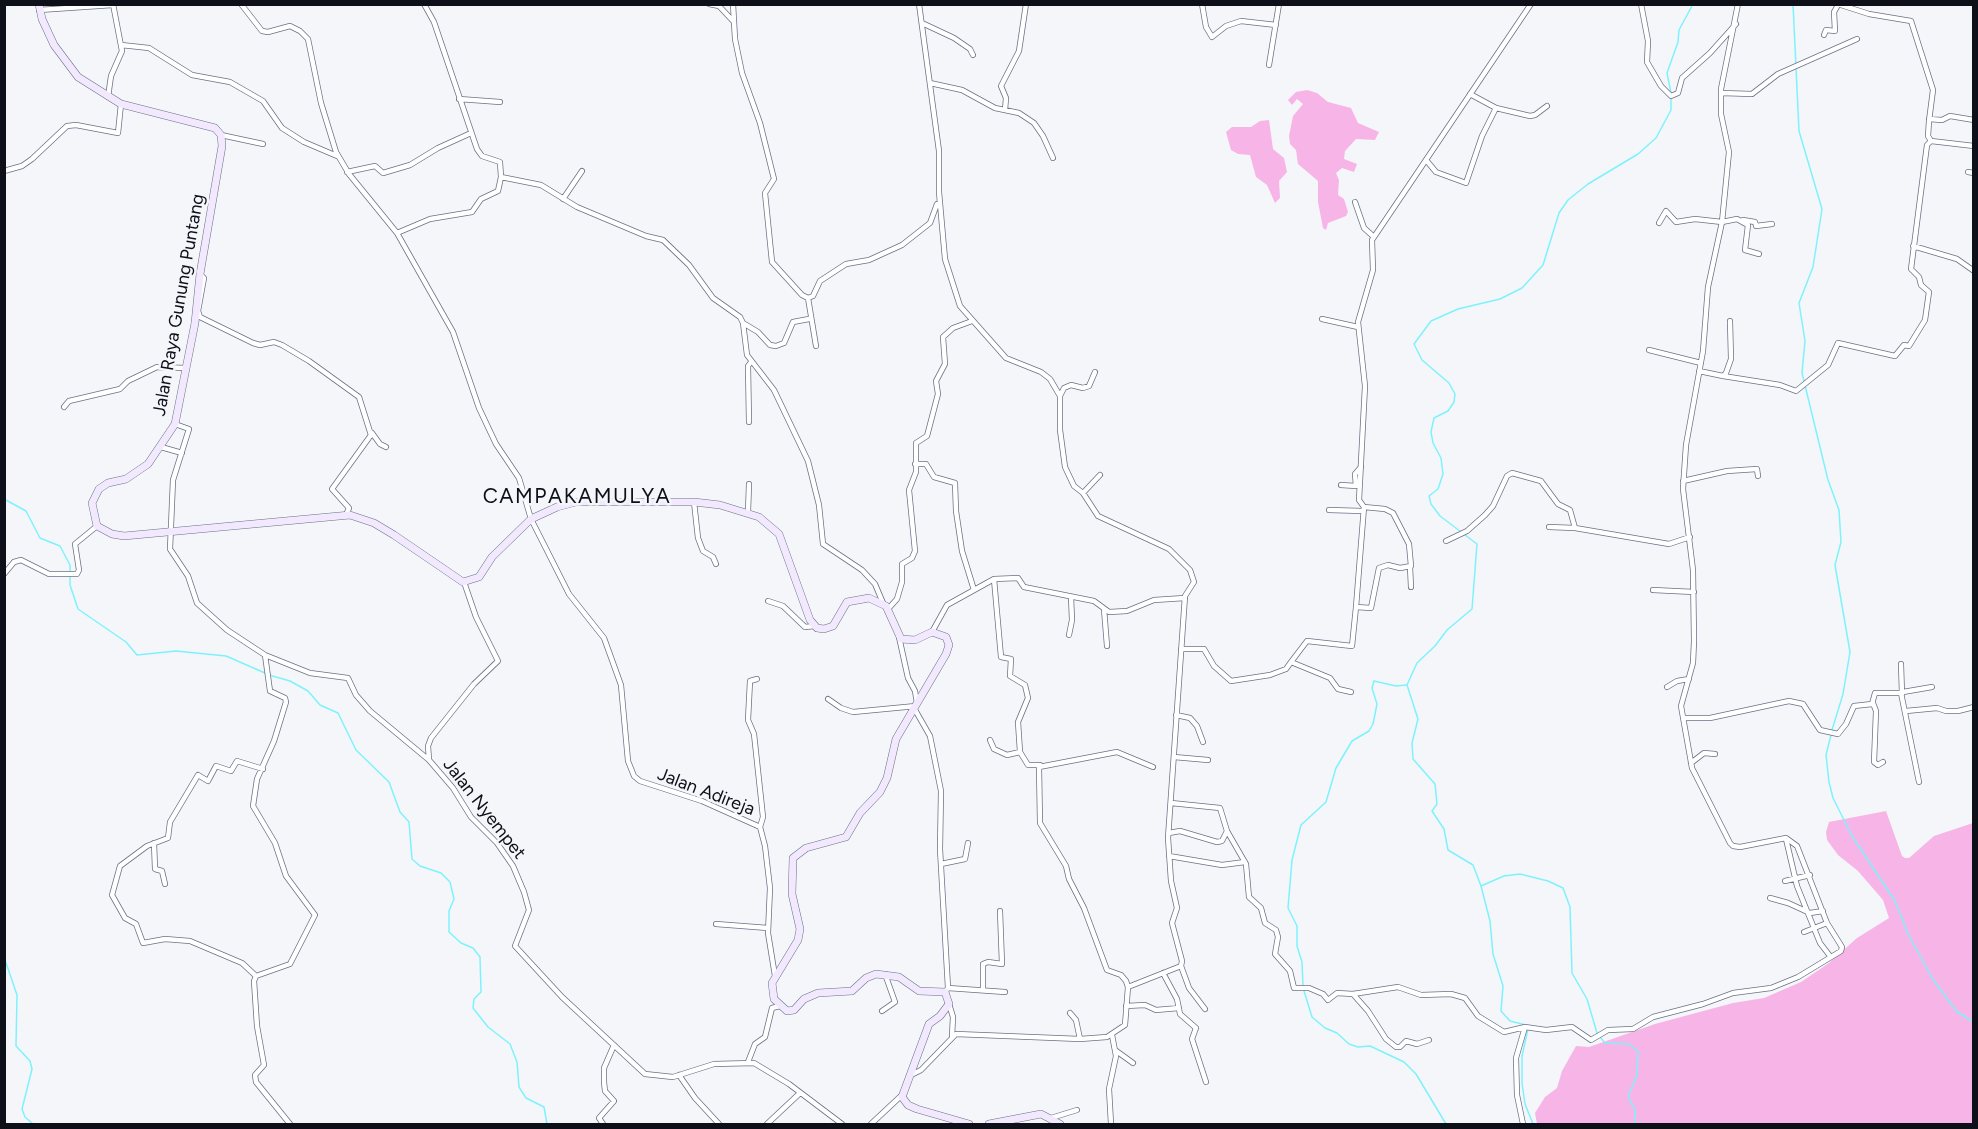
<!DOCTYPE html>
<style>
body{margin:0}
#map{position:relative;width:1978px;height:1129px;overflow:hidden;background:#f4f6fa;font-family:Figtree,sans-serif}
canvas{display:block}
.frame{position:absolute;inset:0;border:6px solid #0d1018;pointer-events:none}
</style>
<div id="map">
<canvas width="1978" height="1129"></canvas>
<div class="frame"></div>
</div>
<script>
const ctx = document.querySelector('canvas').getContext('2d');
ctx.lineJoin = 'round';
function fill(path, color) { ctx.fillStyle = color; ctx.fill(path, 'evenodd'); }
const shape = rows => new Path2D(rows.map(r => 'M' + r).join(''));
function stroke(path, color, width, dash) { ctx.strokeStyle = color; ctx.lineWidth = width; ctx.lineCap = dash ? 'butt' : 'round'; ctx.setLineDash(dash || []); ctx.stroke(path); }
function label(font, color, halo, rows, align = 'center') {
  ctx.font = font + ' Figtree,sans-serif'; ctx.lineWidth = 5; ctx.setLineDash([]); ctx.textBaseline = 'middle'; ctx.strokeStyle = halo; ctx.fillStyle = color; for (const [text, x, y, turn = 0] of rows) {
    ctx.save(); ctx.translate(x, y); ctx.rotate((+turn || 0) * Math.PI / 180); ctx.textAlign = isNaN(turn) ? turn : align; if (halo) ctx.strokeText(text, 0, 0); ctx.fillText(text, 0, 0); ctx.restore();
  }
}
fill(shape([
 [1307,90,1317,93,1328,102,1351,108,1358,123,1379,132,1375,140,1356,139,1345,151,1344,159,1357,164,1354,172,1342,168,1336,173,1339,180,1338,195,1344,199,1348,212,1346,216,1328,223,1326,230,1323,228,1318,202,1318,181,1298,164,1296,150,1290,144,1289,136,1293,116,1303,104,1297,99,1292,105,1288,100,1296,92],
 [1269,120,1273,149,1284,158,1287,172,1279,181,1280,198,1275,203,1267,185,1256,177,1250,155,1238,154,1231,150,1226,132,1232,127,1251,127,1260,121],
 [1886,811,1902,856,1905,858,1909,858,1934,836,1973,823,1973,1124,1537,1124,1535,1113,1545,1097,1557,1088,1562,1071,1576,1046,1589,1047,1655,1024,1733,1003,1764,998,1801,982,1829,963,1857,938,1889,918,1883,900,1858,871,1838,855,1827,840,1826,832,1829,822]
]), '#f7b5e7');
stroke(shape([
 [1793,4,1799,131,1822,209,1813,267,1799,303,1805,341,1802,373,1828,480,1839,510,1841,542,1835,565,1850,652,1843,694,1832,730],
 [1671,93,1667,73,1678,42,1679,30,1693,4],
 [4,499,26,511,40,538,60,546,70,565,70,585,78,609,126,642,137,655,176,651,226,656,265,673],
 [269,675,290,681,308,691,320,705,338,713,356,750,389,782,400,812,409,822,412,859,420,866,441,873,450,882,454,899,449,911,449,932,461,943,473,948,480,957,481,992,474,999,473,1008,488,1027,510,1044,517,1062,519,1087,526,1098,544,1107,547,1124],
 [1831,735,1826,755,1829,782,1833,798,1852,836,1895,901,1908,934,1932,978,1957,1012,1974,1022],
 [1481,886,1504,876,1520,874,1548,881,1563,888,1570,907,1572,973,1587,999,1597,1033],
 [4,957,17,995,16,1046,30,1061,32,1069,22,1109,25,1117,33,1124],
 [1303,986,1302,962,1297,946,1297,926,1288,908,1292,860,1301,825,1326,802,1336,768,1352,741,1369,731,1373,724,1377,704,1372,688,1374,681,1396,686,1406,685],
 [1304,991,1312,1017,1325,1028,1337,1033,1349,1044,1358,1047,1370,1046,1404,1062,1416,1074,1446,1124],
 [1526,1025,1510,1021,1501,1011,1503,986,1493,954,1490,921,1481,886,1473,865,1448,850,1444,829,1432,811,1437,804,1435,784,1413,759,1412,743,1418,719,1407,685,1417,663,1435,646,1447,630,1472,609,1477,544,1440,516,1431,504,1429,496,1438,489,1443,474,1441,458,1433,443,1431,432,1434,418,1448,411,1454,402,1455,394,1449,383,1422,360,1414,344,1431,321,1458,309,1500,299,1522,288,1543,265,1559,213,1568,200,1588,184,1638,154,1656,138,1671,110,1671,98],
 [1528,1029,1522,1056,1522,1083,1525,1104,1533,1124],
 [1600,1037,1605,1043,1629,1044,1638,1051,1637,1075,1628,1097,1635,1110,1635,1124]
]), '#7ef2fc', 1.5);
const street = shape([
 [241,4,262,31,268,32,290,26,300,31,308,39,321,103,336,152,349,174,397,233],
 [424,4,434,22,477,149,482,156,500,162,501,177,541,185,577,207,646,236,663,240,689,265,713,298,740,317,743,323,747,355,774,390,808,461,819,505,823,544,862,570,875,584,883,603],
 [709,4,719,6,734,22],
 [733,4,735,39,742,73,760,123,774,179,765,193,772,262,802,295,808,298,813,296,820,281,846,264,869,260,902,245,930,223,937,204],
 [919,4,939,151,939,192,945,259,960,306,1006,358,1041,372,1050,379,1060,396,1060,430,1065,467,1074,486,1083,493,1098,516,1169,549,1190,570,1194,582,1185,596,1168,838,1171,881,1177,908,1172,923,1182,961,1181,966,1189,988,1205,1009],
 [1202,4,1206,27,1212,37,1226,26,1241,21,1276,25],
 [1641,4,1648,41,1647,62,1661,86,1671,96,1678,93,1682,78,1710,53,1736,24],
 [39,10,113,5],
 [922,23,954,38,970,49,973,55],
 [1824,35,1826,30,1835,31,1834,12,1838,5],
 [121,45,149,48,192,75,230,82,263,101,282,128,304,142,337,156],
 [1269,65,1279,4],
 [930,83,962,90,995,108,1019,113,1034,123,1043,136,1053,158],
 [1721,93,1752,94,1778,74,1857,39],
 [1470,94,1496,108,1530,116,1535,115,1547,106],
 [108,97,111,76,122,51,113,4],
 [459,99,500,102],
 [1005,110,1006,98,1001,86,1019,51,1026,4],
 [1929,119,1942,120,1950,116,1974,120],
 [221,135,263,144],
 [1931,141,1974,146],
 [1426,160,1436,172,1466,183,1482,136,1496,108],
 [4,171,22,166,32,159,67,126,76,125,118,133,121,104],
 [347,172,375,166,383,173,410,165,438,148,471,133],
 [1968,172,1974,173],
 [501,177,498,191,481,199,472,212,430,219,397,233,453,332,479,408,496,444,519,478,531,519,569,594,604,638,621,685,628,761,634,776,640,781,702,801,760,827,765,846,770,888,768,933,775,976],
 [563,199,582,171],
 [1355,202,1364,228,1374,237],
 [1743,220,1755,222,1756,226,1772,224],
 [1659,223,1666,211,1676,222,1695,219,1722,222,1737,219,1748,225,1745,250,1759,254],
 [1913,246,1957,259,1974,271],
 [200,274,204,278,198,311,200,317,253,343,260,345,274,342,282,345,309,361,359,397,371,435,332,489,349,508,346,515],
 [808,298,816,346],
 [1322,319,1358,327],
 [743,323,758,332,770,345,776,346,784,343,793,322,809,319],
 [1649,350,1701,363],
 [1699,371,1723,376,1726,373,1731,359,1730,321],
 [1723,376,1780,385,1796,391,1828,365,1838,343,1895,356,1904,345,1909,346,1925,320,1929,292,1921,285,1919,277,1911,269,1927,145,1931,141,1928,136,1929,121,1933,90,1911,21,1869,14,1838,4],
 [1060,396,1064,388,1071,385,1083,388,1089,386,1095,372],
 [64,407,69,401,120,389,128,381,157,367,186,368],
 [749,422,748,366,751,362],
 [175,424,189,429,173,480,170,549,188,576,197,603,227,630,265,655,310,673,348,678,356,695,370,711,429,760,453,788,471,817,497,843,513,866,524,892,529,910,515,946,562,997,645,1074,673,1077,714,1064,754,1063,789,1084,842,1124],
 [372,433,380,444,386,447],
 [161,447,182,453],
 [915,464,926,464,934,477,955,483,956,511,962,551,974,590],
 [1683,481,1727,471,1757,469,1758,476],
 [1341,485,1356,486,1355,474,1361,467],
 [1083,493,1100,475],
 [694,502,698,538,703,551,713,557,716,564],
 [1329,510,1363,511],
 [748,512,749,484],
 [1549,527,1575,528],
 [1446,541,1467,531,1485,515,1493,506,1507,476,1512,473,1541,481,1558,504,1570,510,1575,528,1669,544,1690,537],
 [1410,567,1411,587],
 [4,574,14,562,21,560,49,574,77,574,79,570,75,544,97,526],
 [1653,590,1694,592],
 [768,601,783,606,805,627,815,626],
 [1356,607,1364,507],
 [888,609,897,599,902,582,902,564,912,558,915,551,909,490,916,472,916,443,927,436,938,394,936,381,945,364,943,337,953,328,972,321],
 [1104,609,1107,646],
 [932,632,947,605,994,579,1018,578,1024,587,1094,601,1109,612,1127,611,1154,600,1185,598],
 [1069,635,1072,620,1071,597],
 [899,637,908,678,915,691,917,703],
 [1181,649,1204,649,1214,666,1231,681,1270,675,1286,669,1291,662,1330,678,1338,689,1351,692],
 [265,655,270,691,285,698,286,702,274,741,257,779,253,806,275,843,286,876,315,915,290,964,256,976,254,981,257,1026,264,1065,255,1075,256,1082,290,1124],
 [1291,662,1307,641,1352,646,1356,607,1371,608,1379,568,1388,565,1400,568,1411,566,1409,544,1393,513,1385,509,1364,507,1359,500,1365,386,1358,322,1373,270,1372,240,1531,4],
 [1901,664,1902,694],
 [757,679,750,681,748,720,754,734,763,817,760,827],
 [1667,687,1677,681,1689,679],
 [1903,692,1932,687],
 [828,699,841,708,853,712,916,706],
 [1873,703,1876,711,1874,762,1878,765,1883,762],
 [914,708,930,736,941,791,940,849,948,988,945,992],
 [1906,711,1937,708,1946,711,1958,711,1974,707],
 [1176,715,1190,718,1197,726,1203,742],
 [1683,718,1710,718,1789,701,1803,704,1820,730,1838,734,1846,724,1854,706,1872,704,1875,693,1901,693,1919,782],
 [990,740,994,749,1007,755,1020,752,1018,722,1028,698,1025,685,1010,676,1011,659,1001,657,994,579],
 [1020,752,1028,765,1040,765],
 [1174,757,1208,760],
 [429,760,428,746,431,738,474,684,498,661,476,617,464,582],
 [1691,763,1704,753,1715,754],
 [1171,803,1220,808,1227,831],
 [1169,833,1180,831,1217,842,1222,841,1227,831,1246,864,1249,897,1261,908,1265,923,1276,930,1278,937,1275,954,1290,971,1294,988,1309,988,1323,994,1328,1000,1337,993,1353,994,1398,987,1421,995,1451,994,1465,998,1478,1016,1504,1032,1525,1027,1546,1030,1572,1027,1591,1040,1608,1030,1633,1029,1653,1017,1703,1004,1733,993,1771,988,1798,977,1841,951,1842,947,1827,923,1797,846,1786,838,1740,847,1733,846,1730,843,1692,768,1681,706,1693,663,1694,641,1693,570,1683,489,1686,445,1703,351,1708,287,1722,222,1729,152,1721,114,1721,89,1738,4],
 [1786,839,1797,886,1820,943,1830,956],
 [154,843,155,869,162,871,165,884],
 [1169,856,1222,865,1245,862],
 [941,864,965,859,968,843],
 [1785,881,1810,875],
 [1770,898,1788,903,1810,913,1823,911],
 [716,924,768,928],
 [1804,932,1827,923],
 [1163,973,1177,999,1180,1014,1196,1028,1192,1039,1206,1082],
 [256,976,242,963,190,941,165,939,143,943,136,924,125,918,112,895,120,866,147,846,168,838,170,822,198,775,208,781,216,766,231,771,237,761,263,769],
 [1128,987,1181,966],
 [948,988,1005,992],
 [983,990,983,964,988,962,1002,964,1000,911],
 [1353,994,1368,1011,1386,1039,1396,1047,1400,1047,1406,1041,1417,1044,1429,1040],
 [949,1004,953,1017,952,1036],
 [1126,1006,1145,1005,1156,1010,1179,1008],
 [882,1011,895,1002,885,974],
 [1070,1013,1076,1020,1080,1039],
 [1115,1050,1133,1063],
 [748,1062,755,1044,765,1037,772,1008,780,1006],
 [679,1075,695,1098,719,1124],
 [909,1076,921,1070,956,1034,1080,1039,1107,1037,1125,1025,1128,987,1126,981,1121,975,1107,970,1084,908,1069,879,1066,866,1040,823,1039,767,1117,752,1153,767],
 [1051,1118,1077,1110],
 [603,1124,599,1118,614,1101,605,1091,604,1082,604,1068,614,1045],
 [767,1124,800,1093],
 [871,1124,902,1095],
 [1111,1124,1109,1089,1116,1056,1112,1035],
 [1523,1124,1517,1095,1516,1058,1525,1027]
]);
const secondary = shape([
 [39,4,42,19,54,45,78,77,121,104,215,128,221,135,222,146,200,274,195,323,175,424,148,464,126,479,108,483,99,489,92,503,97,526,112,534,124,536,350,515,374,523,394,535,463,582,479,577,492,557,531,519,557,507,576,502,694,502,720,505,759,517,779,534,810,620,817,628,824,629,833,626,847,602,869,598,886,606,901,639,915,640,932,632,946,637,949,645,946,654,896,739,887,778,880,792,860,813,846,837,806,848,793,858,792,894,800,929,798,940,772,983,774,999,787,1011,794,1010,804,999,818,993,852,991,866,978,876,974,899,977,919,991,945,992,949,1004,940,1016,929,1024,902,1097,908,1105,917,1109,969,1124],
 [989,1124,1041,1114,1060,1124]
]);
stroke(street, '#697185', 6);
stroke(secondary, '#697185', 8);
stroke(street, '#fff', 4.5);
stroke(secondary, '#f2e9ff', 7);
label('18px', '#0d1018', '#f4f6fa', [
 ["Jalan Raya Gunung Puntang",179,305,-80],
 ["Jalan Adireja",706,792,21],
 ["Jalan Nyempet",484,809,52]
]);
ctx.letterSpacing = '1.5px';
label('21px', '#0d1018', '#f4f6fa', [
 ["CAMPAKAMULYA",577,497]
]);
ctx.letterSpacing = '0px';
</script>
